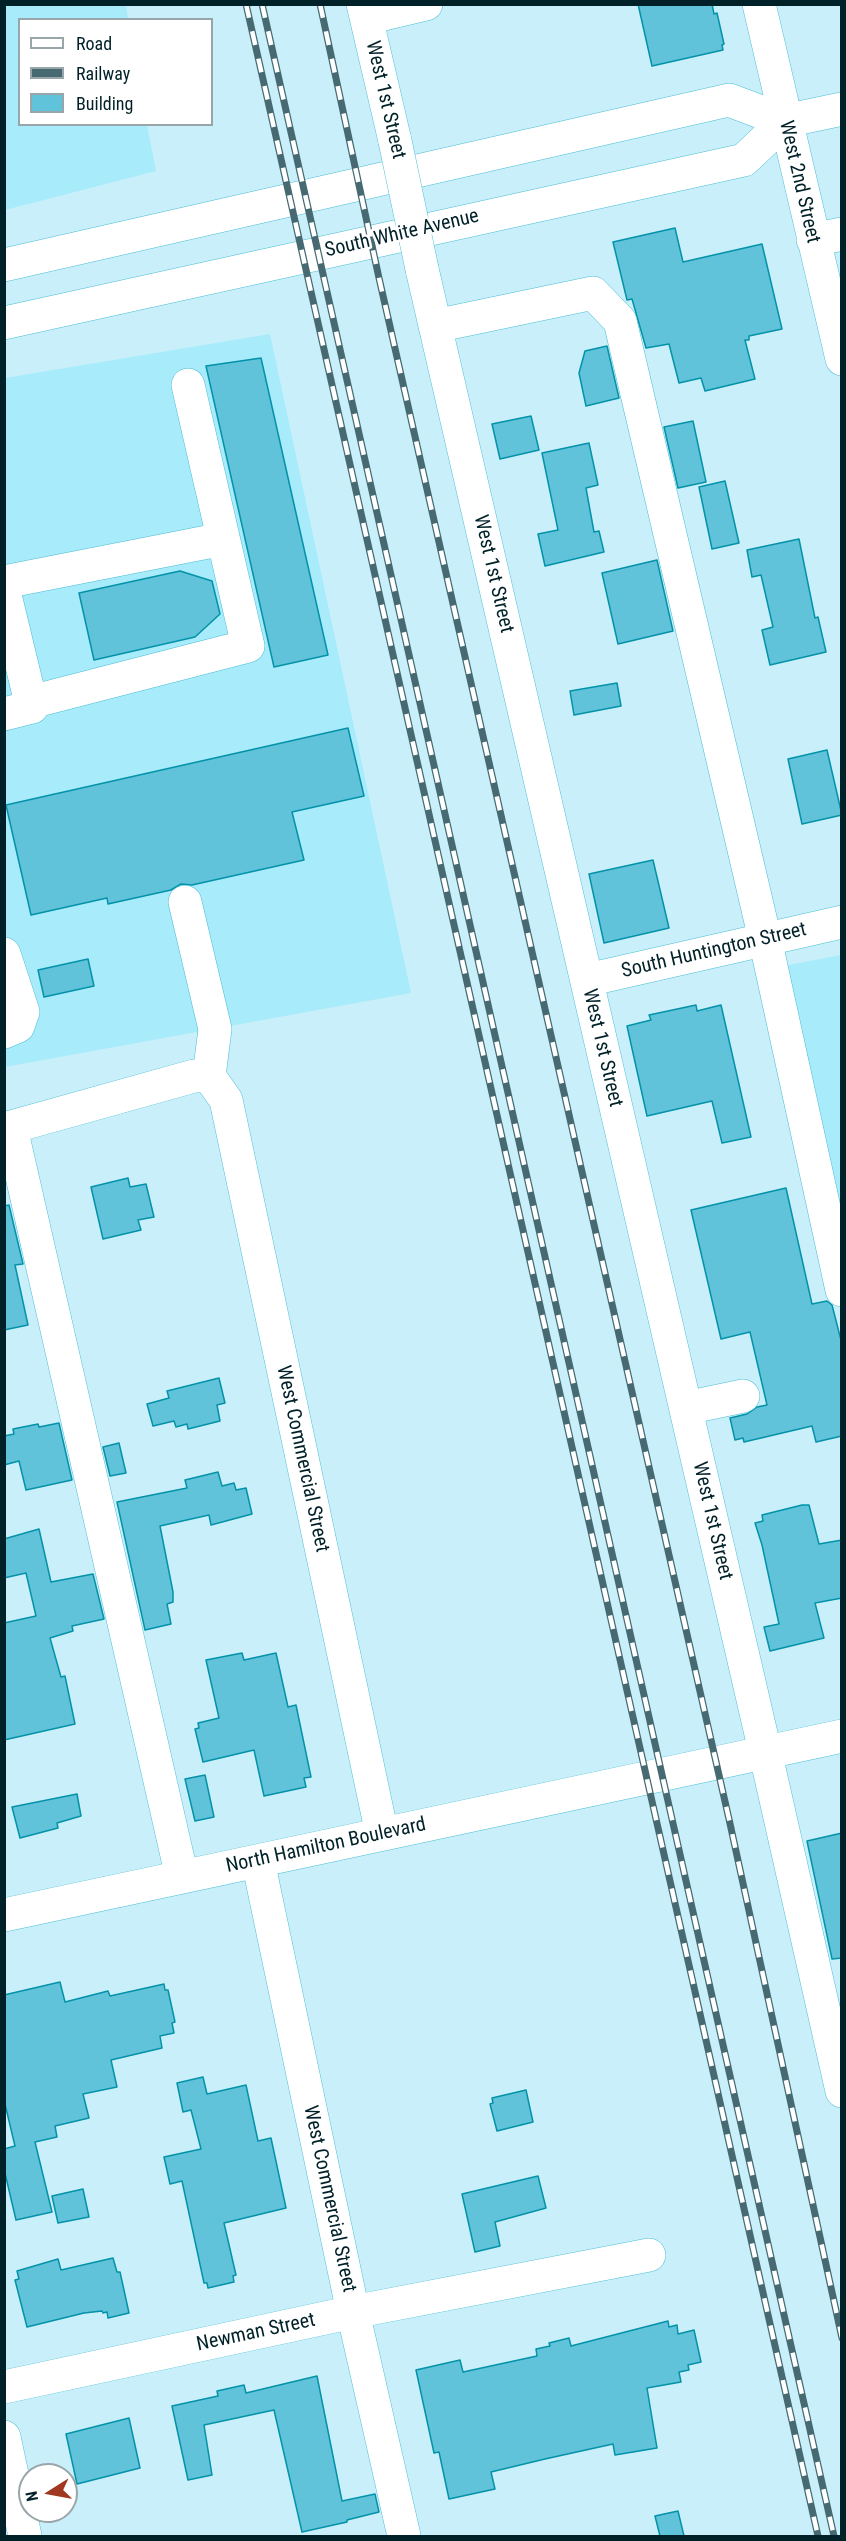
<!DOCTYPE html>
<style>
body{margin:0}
#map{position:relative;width:846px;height:2541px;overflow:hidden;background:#c9f0fa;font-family:"Roboto Condensed",sans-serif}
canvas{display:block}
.frame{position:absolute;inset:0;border:6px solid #002128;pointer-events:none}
.legend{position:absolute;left:18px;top:18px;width:195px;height:108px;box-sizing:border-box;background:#fff;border:2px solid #99a6a9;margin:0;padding:8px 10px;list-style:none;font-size:18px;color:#002128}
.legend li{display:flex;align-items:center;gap:12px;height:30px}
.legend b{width:30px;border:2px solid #99a6a9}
.north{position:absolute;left:18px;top:2463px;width:60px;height:60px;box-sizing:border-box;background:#fff;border:2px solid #99a6a9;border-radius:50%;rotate:259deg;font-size:16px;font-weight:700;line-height:24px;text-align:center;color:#002128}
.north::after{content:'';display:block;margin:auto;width:21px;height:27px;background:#a13821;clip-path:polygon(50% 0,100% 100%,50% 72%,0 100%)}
</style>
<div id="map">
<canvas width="846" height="2541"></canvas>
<div class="frame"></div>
<ul class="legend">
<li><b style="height:8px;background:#fff"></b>Road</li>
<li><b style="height:8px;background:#476a72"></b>Railway</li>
<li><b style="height:16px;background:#60c3d9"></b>Building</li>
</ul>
<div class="north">N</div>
</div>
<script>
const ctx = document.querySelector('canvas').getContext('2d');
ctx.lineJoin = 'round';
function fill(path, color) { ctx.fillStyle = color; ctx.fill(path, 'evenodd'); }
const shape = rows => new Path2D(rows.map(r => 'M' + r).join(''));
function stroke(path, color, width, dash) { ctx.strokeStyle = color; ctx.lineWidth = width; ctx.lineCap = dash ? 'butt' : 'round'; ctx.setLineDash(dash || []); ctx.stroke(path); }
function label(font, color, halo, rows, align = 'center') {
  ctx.font = font + ' "Roboto Condensed",sans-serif'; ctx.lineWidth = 5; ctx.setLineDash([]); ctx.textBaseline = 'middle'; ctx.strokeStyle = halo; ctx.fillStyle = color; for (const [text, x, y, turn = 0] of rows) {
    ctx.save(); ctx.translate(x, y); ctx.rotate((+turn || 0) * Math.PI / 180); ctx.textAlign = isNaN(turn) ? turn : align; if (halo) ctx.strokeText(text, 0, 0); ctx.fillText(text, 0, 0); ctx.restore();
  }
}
fill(shape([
 [5,4,126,5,128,19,20,20,20,124,147,125,156,171,5,210],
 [270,334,411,993,5,1067,5,378],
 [841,955,841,1223,783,966]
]), '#a8ebfa');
const building = shape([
 [638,4,712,4,714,14,717,13,724,44,722,45,723,50,652,66,638,4],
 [675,228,683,262,762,244,782,329,749,336,749,340,745,340,755,379,705,391,701,378,679,383,669,344,646,348,632,299,627,300,613,242,675,228],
 [607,346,619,398,586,406,579,373,585,351,607,346],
 [261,358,328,655,274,667,206,366,261,358],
 [531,416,539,450,500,459,492,424,531,416],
 [693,421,706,482,678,488,664,427,693,421],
 [589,443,598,485,586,488,594,532,599,531,604,552,545,566,538,534,558,530,542,453,589,443],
 [725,481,739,543,712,549,699,487,725,481],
 [799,539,815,618,818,617,826,652,770,665,762,630,773,627,761,575,752,577,747,550,799,539],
 [657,560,673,631,618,644,602,573,657,560],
 [180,571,212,581,220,614,195,637,94,660,79,593,180,571],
 [617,683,621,706,574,715,570,691,617,683],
 [348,728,364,796,292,812,304,860,192,885,181,884,171,890,108,904,107,898,31,915,6,805,348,728],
 [827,750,842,815,802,824,788,759,827,750],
 [653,860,669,928,604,943,589,874,653,860],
 [88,959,94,986,44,997,38,970,88,959],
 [696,1005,697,1011,721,1005,751,1137,722,1143,712,1101,647,1116,627,1026,651,1020,649,1015,696,1005],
 [128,1178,130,1187,146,1184,154,1217,138,1220,141,1230,103,1239,91,1187,128,1178],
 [786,1188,812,1304,827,1301,832,1305,842,1344,842,1436,816,1442,812,1426,744,1442,743,1438,735,1440,730,1418,747,1414,757,1407,767,1405,750,1332,721,1339,691,1210,786,1188],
 [9,1205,23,1264,15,1265,28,1325,4,1330,4,1206,9,1205],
 [219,1378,225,1403,217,1405,220,1421,188,1429,187,1424,176,1427,174,1421,153,1426,147,1404,169,1398,167,1391,219,1378],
 [59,1423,72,1480,26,1490,19,1461,4,1465,4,1436,14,1434,13,1429,38,1424,39,1427,59,1423],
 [119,1443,126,1473,110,1476,103,1447,119,1443],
 [218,1472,222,1486,234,1483,236,1490,246,1488,252,1514,211,1525,209,1515,160,1526,173,1592,173,1602,167,1604,171,1624,145,1630,117,1502,187,1488,185,1480,218,1472],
 [802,1505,809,1505,819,1544,842,1540,842,1598,815,1603,824,1638,770,1651,764,1627,779,1624,762,1545,755,1523,763,1521,762,1515,802,1505],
 [39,1529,51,1582,93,1574,104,1619,72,1626,73,1631,50,1638,61,1677,65,1676,75,1724,4,1740,4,1623,36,1616,26,1573,4,1578,4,1539,39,1529],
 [242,1653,244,1660,276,1653,288,1707,296,1705,311,1777,304,1778,306,1787,264,1796,254,1750,203,1762,195,1729,199,1728,198,1723,219,1718,206,1660,242,1653],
 [205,1775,214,1817,195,1821,185,1779,205,1775],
 [77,1794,81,1816,57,1823,58,1828,20,1838,12,1807,77,1794],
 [842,1833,842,1958,832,1959,807,1841,842,1833],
 [60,1982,65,2002,108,1991,110,1996,164,1984,165,1990,168,1990,175,2022,172,2023,174,2033,160,2036,162,2048,111,2060,117,2087,83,2094,89,2118,55,2126,57,2137,35,2142,52,2212,16,2220,4,2169,4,2149,15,2146,4,2100,4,1995,60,1982],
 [203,2077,207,2094,246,2085,258,2141,271,2138,286,2208,224,2223,236,2275,233,2276,234,2282,208,2288,207,2283,204,2283,182,2181,170,2184,164,2157,201,2149,191,2110,183,2112,177,2083,203,2077],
 [526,2090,533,2122,497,2131,490,2104,493,2103,492,2098,526,2090],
 [538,2176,546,2208,495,2222,500,2246,475,2252,462,2194,538,2176],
 [83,2189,89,2217,58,2223,52,2196,83,2189],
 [113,2258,117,2272,120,2272,129,2313,108,2318,107,2312,103,2313,102,2311,84,2313,27,2327,15,2280,19,2279,17,2271,58,2259,61,2270,113,2258],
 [668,2321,669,2327,677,2325,678,2334,694,2330,701,2362,688,2365,689,2370,679,2372,681,2382,647,2388,657,2448,615,2455,613,2444,545,2459,491,2472,495,2489,449,2499,439,2452,434,2453,416,2370,460,2360,463,2372,537,2356,536,2349,550,2346,549,2343,569,2338,571,2346,668,2321],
 [317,2376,342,2501,375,2494,379,2512,347,2520,347,2522,302,2532,274,2410,204,2425,212,2475,188,2480,172,2406,218,2396,217,2391,244,2385,246,2393,317,2376],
 [129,2418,140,2468,77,2484,66,2434,129,2418],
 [678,2511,684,2536,660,2536,655,2516,678,2511]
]);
fill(building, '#60c3d9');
stroke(building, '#0392a9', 1.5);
const minor = shape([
 [363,4,395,141],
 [759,4,842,359],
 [367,18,426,4],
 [813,240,842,234],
 [4,265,729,100,785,121],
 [422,269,765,1751,842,2091],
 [4,323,744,160,785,121,842,109],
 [435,326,593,293,620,321,765,939,842,1290],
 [4,582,223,539],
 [4,591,32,707,4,714],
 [31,702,248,646,188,385],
 [185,902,215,1029,209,1076],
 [4,954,23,1012,18,1026,4,1032],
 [587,980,842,922],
 [11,1128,182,1877],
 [4,1129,194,1076,209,1076,226,1100,382,1834],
 [686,1408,743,1396],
 [258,1861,353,2312,404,2536],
 [4,1915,842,1736],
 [4,2387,353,2312,649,2255],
 [4,2437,25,2536]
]);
stroke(minor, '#4bbdd5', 34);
stroke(minor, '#fff', 33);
const rail = shape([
 [246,4,818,2536],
 [262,4,834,2536],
 [320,4,379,278,729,1819,842,2338]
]);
stroke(rail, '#476a72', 7);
stroke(rail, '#fff', 4.5, [14]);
const minorBridge = shape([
 [395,141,422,269]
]);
stroke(minorBridge, '#4bbdd5', 34, []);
stroke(minorBridge, '#fff', 33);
label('20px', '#002128', '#fff', [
 ["West 1st Street",385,100,77],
 ["West 2nd Street",799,182,77],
 ["South White Avenue",402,234,-13],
 ["West 1st Street",493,574,77],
 ["South Huntington Street",714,951,-13],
 ["West 1st Street",602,1048,77],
 ["West Commercial Street",302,1459,78],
 ["West 1st Street",712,1521,77],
 ["North Hamilton Boulevard",326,1846,-12],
 ["West Commercial Street",329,2199,78],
 ["Newman Street",256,2333,-12]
]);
</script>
